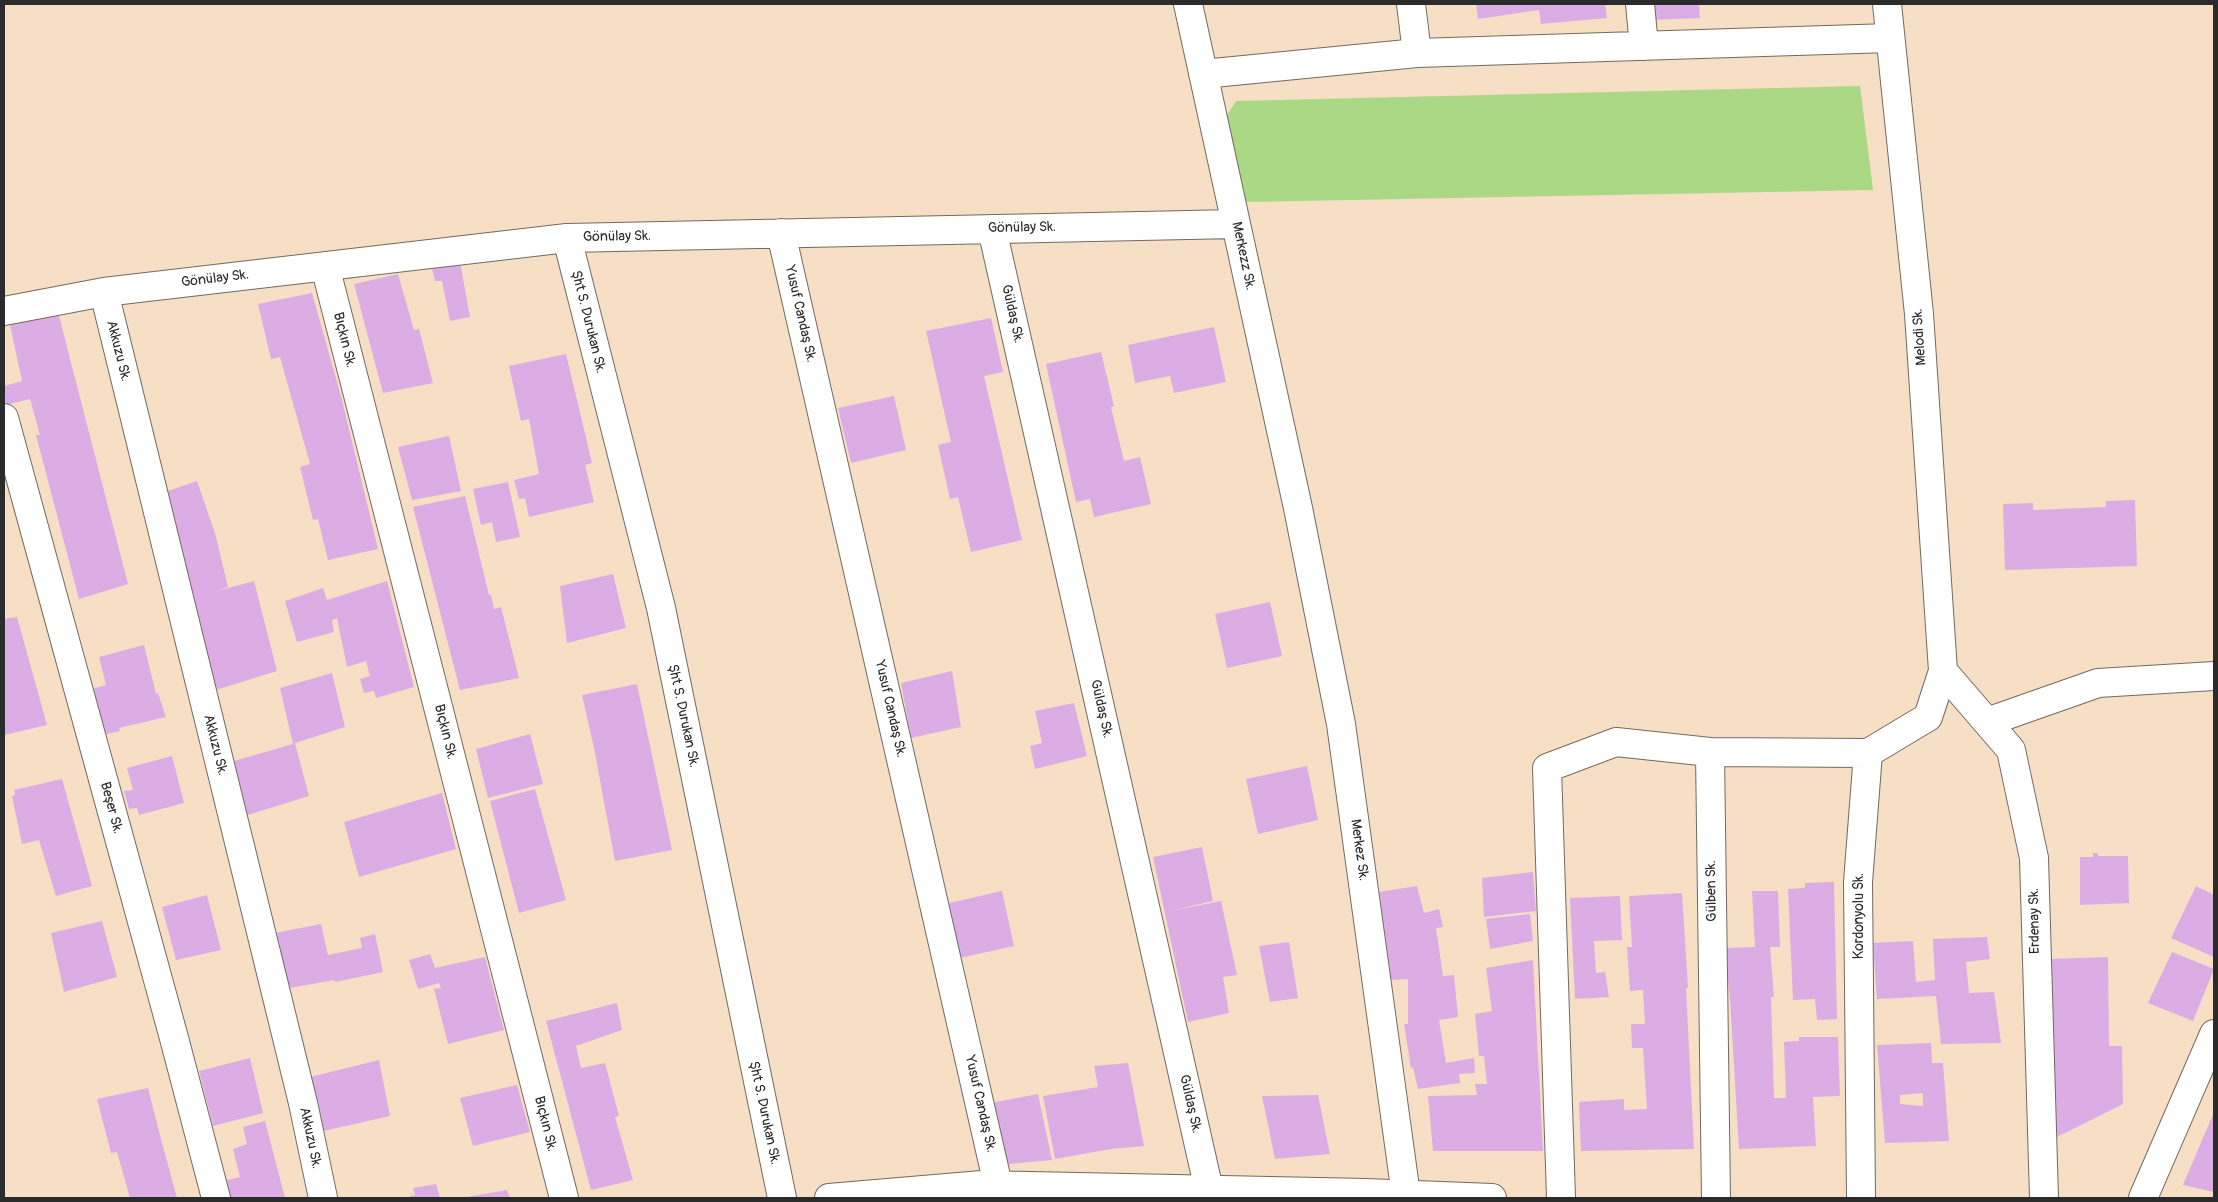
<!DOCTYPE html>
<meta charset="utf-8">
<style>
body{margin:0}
#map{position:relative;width:2218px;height:1202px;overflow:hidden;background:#f6dfc5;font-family:Pangolin,sans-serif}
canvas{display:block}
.frame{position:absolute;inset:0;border:5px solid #2b2b2b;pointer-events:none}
</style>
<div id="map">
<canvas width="2218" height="1202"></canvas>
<div class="frame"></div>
</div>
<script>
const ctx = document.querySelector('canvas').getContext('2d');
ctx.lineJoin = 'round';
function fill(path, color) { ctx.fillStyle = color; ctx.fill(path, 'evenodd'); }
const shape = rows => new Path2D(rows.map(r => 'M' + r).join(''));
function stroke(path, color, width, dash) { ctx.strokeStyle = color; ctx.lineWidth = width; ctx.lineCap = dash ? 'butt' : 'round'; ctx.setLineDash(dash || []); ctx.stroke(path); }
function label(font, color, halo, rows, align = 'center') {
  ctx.font = font + ' Pangolin,sans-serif'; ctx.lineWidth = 4.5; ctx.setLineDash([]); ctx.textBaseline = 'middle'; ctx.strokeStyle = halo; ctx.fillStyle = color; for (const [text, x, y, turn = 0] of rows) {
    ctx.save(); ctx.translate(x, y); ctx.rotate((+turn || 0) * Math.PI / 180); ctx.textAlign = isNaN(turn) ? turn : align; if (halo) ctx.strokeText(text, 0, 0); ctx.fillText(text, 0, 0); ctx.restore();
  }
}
fill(shape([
 [1860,86,1873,190,1245,202,1226,117,1236,101]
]), '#abd885');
fill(shape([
 [1476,4,1605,4,1607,18,1541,24,1539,10,1478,19],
 [1645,4,1699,4,1700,18,1647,20],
 [459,256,470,317,450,321,442,281,435,281,431,264],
 [398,274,414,330,419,329,433,383,383,393,354,284],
 [312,293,342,400,378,549,328,560,318,519,313,520,300,467,310,464,280,357,271,359,258,304],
 [58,312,128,584,79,599,36,435,40,435,30,399,6,405,4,397,4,386,22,381,10,325],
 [991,318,1003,372,984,376,1022,540,971,552,958,497,950,499,938,445,951,442,926,331],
 [1214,327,1226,382,1174,393,1170,376,1135,383,1128,345],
 [1101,352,1114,406,1111,407,1124,461,1140,457,1151,504,1094,517,1090,499,1076,502,1046,364],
 [566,354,592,463,585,465,594,502,529,517,525,498,519,499,514,480,539,474,529,419,521,421,509,366],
 [894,396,906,450,851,463,838,408],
 [449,436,461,491,412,500,398,447],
 [197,481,215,533,228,587,217,591,254,581,277,671,206,693,162,493],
 [508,482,520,537,496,542,492,522,481,525,473,489],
 [465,496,489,595,491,595,494,609,501,607,519,678,460,690,413,507],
 [2135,500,2137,566,2005,570,2003,504,2033,503,2033,510,2106,507,2106,501],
 [613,574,626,628,567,643,560,586],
 [387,581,414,687,376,698,374,691,364,693,360,679,370,676,366,661,347,667,337,618,332,620,334,632,297,642,285,601,323,588,327,600],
 [1270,602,1282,656,1227,668,1215,614],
 [17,617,47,725,4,735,4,619],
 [144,645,156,694,158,693,166,717,119,728,120,731,98,736,92,689,106,685,99,657],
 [952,671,961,727,911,738,901,683],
 [332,673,345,727,295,743,309,796,241,817,227,763,293,744,280,688],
 [637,684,672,850,615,861,594,748,582,695],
 [1074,703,1087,756,1035,769,1030,746,1042,743,1035,711],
 [530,734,543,784,488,798,476,749],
 [172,756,184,803,139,815,137,808,129,809,124,791,133,790,127,768],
 [1307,766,1318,820,1258,834,1246,779],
 [62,779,92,886,56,896,39,840,22,844,12,796,15,795,14,790],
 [535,789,566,900,519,913,490,801],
 [442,793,456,849,359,877,344,822],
 [1202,847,1213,901,1170,911,1221,901,1237,975,1223,977,1229,1013,1188,1022,1153,857],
 [2093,853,2098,853,2098,856,2128,856,2129,903,2080,905,2080,857,2093,857],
 [1533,872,1536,911,1484,917,1482,878],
 [1834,882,1837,1019,1817,1020,1815,999,1793,1000,1788,889,1805,888,1805,883],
 [1417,886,1424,913,1439,909,1443,927,1436,928,1443,976,1454,975,1458,1017,1439,1020,1446,1063,1474,1058,1475,1073,1459,1074,1460,1083,1418,1089,1413,1067,1411,1068,1404,1024,1408,1024,1408,979,1391,980,1372,893],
 [2196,886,2214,895,2214,957,2171,938],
 [1002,891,1014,946,955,959,945,904],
 [1752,891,1778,891,1780,947,1770,947,1774,997,1771,997,1774,1098,1786,1098,1784,1042,1799,1041,1799,1037,1838,1037,1840,1096,1813,1097,1816,1146,1739,1149,1730,999,1724,948,1755,947],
 [1682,893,1688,988,1686,988,1694,1149,1581,1151,1579,1102,1624,1099,1624,1110,1647,1109,1643,1048,1632,1048,1631,1024,1645,1024,1643,990,1630,991,1627,947,1632,947,1629,896],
 [207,895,221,950,176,960,162,907],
 [1620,896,1622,940,1594,941,1596,973,1605,972,1609,997,1575,999,1570,898],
 [1530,914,1533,941,1490,949,1486,919],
 [102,921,117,977,64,992,51,933],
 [321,924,328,955,362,948,360,938,375,934,383,972,335,982,334,980,284,989,270,934],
 [1987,937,1990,959,1966,962,1969,993,1994,992,2001,1043,1941,1044,1936,996,1877,999,1873,943,1913,941,1916,982,1935,980,1933,939],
 [1289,942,1298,998,1270,1002,1259,946],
 [2172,952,2214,969,2193,1021,2148,1003],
 [430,954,435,968,485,957,504,1030,448,1044,434,989,441,988,439,983,418,989,409,960],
 [2108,957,2109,1046,2122,1046,2123,1104,2053,1139,2051,959],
 [1533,960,1543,1151,1433,1151,1428,1096,1477,1095,1475,1084,1487,1084,1484,1056,1479,1056,1475,1014,1492,1011,1486,968],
 [617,1003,622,1030,576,1046,581,1068,605,1063,619,1116,615,1117,633,1180,591,1190,546,1021],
 [1931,1043,1932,1063,1943,1063,1949,1141,1885,1143,1877,1045],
 [1923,1093,1923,1106,1900,1104,1900,1095],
 [250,1058,263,1113,213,1126,199,1071],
 [379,1060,390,1116,319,1132,306,1078],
 [1128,1063,1144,1146,1111,1149,1055,1159,1043,1096,1098,1087,1094,1066],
 [517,1085,530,1132,473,1146,460,1098],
 [148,1088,161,1139,177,1198,130,1198,117,1152,111,1153,97,1099],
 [1038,1094,1052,1160,997,1165,985,1104],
 [1318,1095,1330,1154,1275,1159,1262,1096],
 [2214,1112,2214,1192,2183,1185],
 [265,1121,285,1198,231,1198,227,1180,240,1177,233,1149,247,1144,243,1127],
 [436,1184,440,1198,411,1198,410,1196,415,1195,413,1188],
 [507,1190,510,1198,467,1198,467,1197]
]), '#dcade5');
const street = shape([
 [1188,4,1298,508,1341,724,1406,1195,1405,1198],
 [1411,4,1417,53],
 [1640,4,1644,46],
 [1203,74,1417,53,1890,38],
 [992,229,1209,1190],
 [781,233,998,1185],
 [567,238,661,608,782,1198],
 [325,266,564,1198],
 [104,292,303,1103,323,1198],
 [4,311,104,292,567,238,1236,224],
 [4,418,174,1038,216,1198],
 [1943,671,2011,750,2034,858,2044,1198],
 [1987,722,2098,683,2214,676],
 [1710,752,1868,753],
 [1868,753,1928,717,1943,671,1919,314,1887,4],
 [829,1198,982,1185,1366,1193,1492,1198],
 [1561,1198,1547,768,1616,742,1710,752,1716,1198],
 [1861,1198,1858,882,1868,753],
 [2143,1198,2214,1034]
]);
stroke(street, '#726a61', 30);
stroke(street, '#fff', 28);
label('14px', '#2b2b2b', '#fff', [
 ["Gönülay Sk.",1022,228,-1],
 ["Gönülay Sk.",617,237,-1],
 ["Merkezz Sk.",1243,256,78],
 ["Gönülay Sk.",215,279,-7],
 ["Yusuf Candaş Sk.",800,314,77],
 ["Güldaş Sk.",1012,314,77],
 ["Şht S. Durukan Sk.",588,322,76],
 ["Melodi Sk.",1920,337,-94],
 ["Bıçkın Sk.",344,340,76],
 ["Akkuzu Sk.",118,351,76],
 ["Yusuf Candaş Sk.",890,709,77],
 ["Güldaş Sk.",1101,709,77],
 ["Şht S. Durukan Sk.",683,716,78],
 ["Bıçkın Sk.",445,732,76],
 ["Akkuzu Sk.",215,745,76],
 ["Beşer Sk.",111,808,75],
 ["Merkez Sk.",1359,850,82],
 ["Gülben Sk.",1712,891,-91],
 ["Kordonyolu Sk.",1859,916,-90],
 ["Erdenay Sk.",2035,921,-91],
 ["Yusuf Candaş Sk.",980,1104,77],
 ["Güldaş Sk.",1190,1104,77],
 ["Şht S. Durukan Sk.",764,1113,78],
 ["Bıçkın Sk.",545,1124,76],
 ["Akkuzu Sk.",310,1138,78]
]);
</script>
